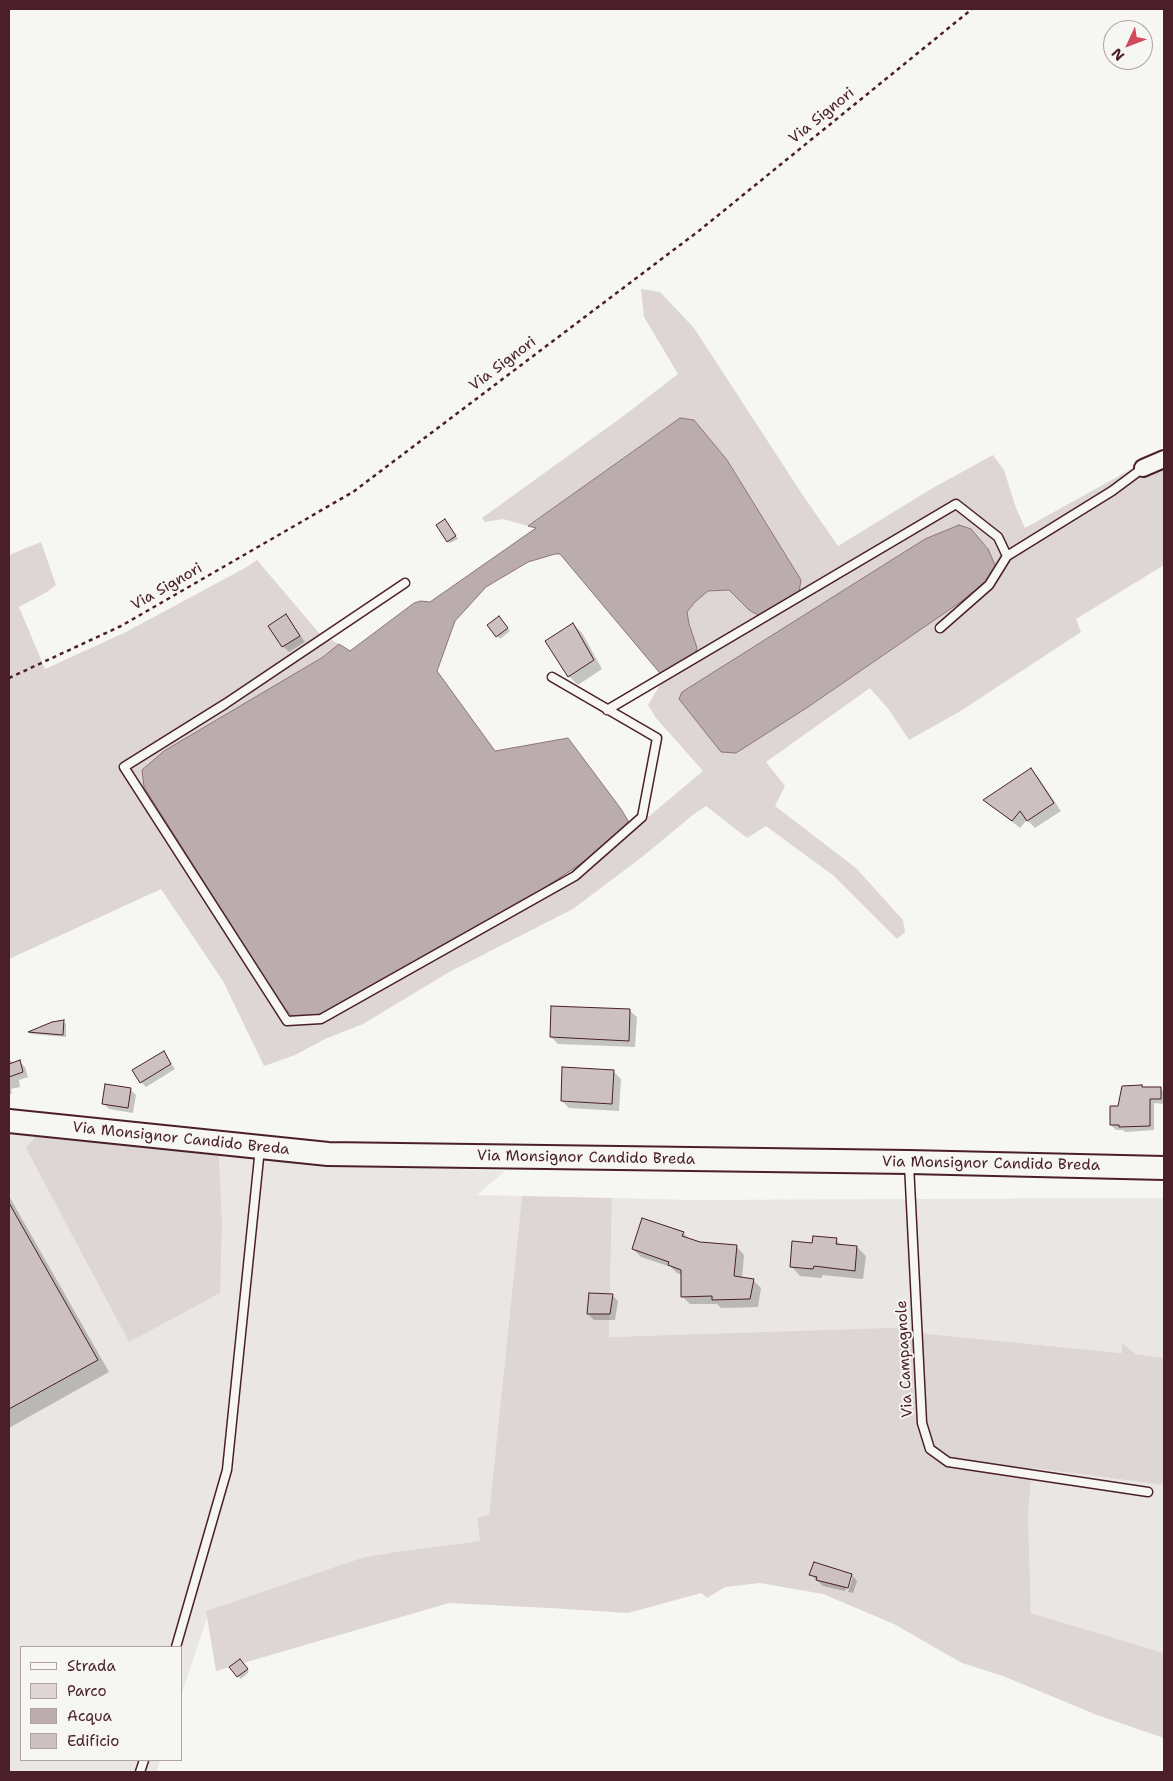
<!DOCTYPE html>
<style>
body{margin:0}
#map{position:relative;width:1173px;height:1781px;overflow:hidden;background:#f6f6f2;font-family:"Shantell Sans",sans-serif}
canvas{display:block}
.frame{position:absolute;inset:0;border:10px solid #4a1f2b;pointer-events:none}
.legend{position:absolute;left:20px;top:1646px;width:162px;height:115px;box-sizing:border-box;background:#f6f6f2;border:1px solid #b1a0a2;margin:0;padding:6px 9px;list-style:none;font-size:15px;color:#4a1f2b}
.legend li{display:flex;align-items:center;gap:10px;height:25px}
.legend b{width:25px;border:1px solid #b1a0a2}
.north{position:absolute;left:1103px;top:20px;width:50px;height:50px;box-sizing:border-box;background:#f6f6f2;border:1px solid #b1a0a2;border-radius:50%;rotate:227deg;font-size:14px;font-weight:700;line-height:20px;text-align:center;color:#4a1f2b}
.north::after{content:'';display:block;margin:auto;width:18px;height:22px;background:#d1495b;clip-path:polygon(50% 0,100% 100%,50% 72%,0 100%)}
</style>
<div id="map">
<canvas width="1173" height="1781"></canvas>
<div class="frame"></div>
<ul class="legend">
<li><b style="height:6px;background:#f6f6f2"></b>Strada</li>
<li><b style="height:14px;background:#ddd6d5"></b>Parco</li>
<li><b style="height:14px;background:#bbadae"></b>Acqua</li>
<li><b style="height:14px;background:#ccc1c0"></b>Edificio</li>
</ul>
<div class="north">N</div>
</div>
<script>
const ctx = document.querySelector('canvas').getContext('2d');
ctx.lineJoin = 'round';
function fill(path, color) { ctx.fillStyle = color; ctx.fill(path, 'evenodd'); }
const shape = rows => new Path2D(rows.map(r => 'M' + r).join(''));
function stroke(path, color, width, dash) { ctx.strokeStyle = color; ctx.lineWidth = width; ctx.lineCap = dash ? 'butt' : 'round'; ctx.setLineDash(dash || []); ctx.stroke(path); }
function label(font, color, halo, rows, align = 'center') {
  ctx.font = font + ' "Shantell Sans",sans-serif'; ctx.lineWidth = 4; ctx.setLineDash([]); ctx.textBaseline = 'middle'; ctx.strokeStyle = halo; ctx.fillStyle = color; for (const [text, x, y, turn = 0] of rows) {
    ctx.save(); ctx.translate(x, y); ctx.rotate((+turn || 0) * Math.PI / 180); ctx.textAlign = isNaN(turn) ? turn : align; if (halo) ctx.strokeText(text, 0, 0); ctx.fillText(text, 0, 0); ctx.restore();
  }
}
fill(shape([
 [9,1126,40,1131,222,1222,219,1156,407,1167,505,1171,477,1195,522,1196,489,1514,477,1518,480,1541,395,1552,361,1558,206,1611,207,1618,181,1695,181,1647,21,1647,21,1760,160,1760,156,1772,9,1772],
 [612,1198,689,1200,1164,1198,1164,1358,1136,1354,1123,1343,1123,1353,928,1334,915,1327,609,1337],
 [1032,1468,1164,1485,1164,1653,1031,1613,1028,1513]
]), '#e9e6e3');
fill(shape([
 [641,289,660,292,694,328,802,494,838,546,931,489,993,455,1004,470,1016,508,1025,528,1164,451,1164,565,1076,619,1081,632,959,712,909,740,890,711,870,688,766,762,785,786,775,806,856,868,903,920,905,932,897,939,834,876,766,826,747,838,706,806,694,814,642,857,573,909,451,971,363,1024,325,1039,295,1055,264,1066,223,981,161,889,9,959,9,555,41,542,56,585,47,592,19,607,45,669,126,632,245,568,257,560,319,633,339,644,323,657,164,751,142,770,635,828,703,771,656,718,648,705,664,678,697,648,689,624,687,612,695,602,708,591,729,590,749,610,801,580,727,460,694,420,680,418,528,526,503,519,485,522,482,518,622,417,678,374,644,317],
 [959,525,971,529,988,548,962,601,808,707,736,753,682,692,925,539],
 [40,1131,219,1156,222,1222,220,1293,129,1342,26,1148],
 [522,1196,612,1198,609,1337,915,1327,928,1334,1122,1353,1122,1343,1136,1354,1164,1358,1164,1485,1032,1468,1028,1513,1031,1613,1164,1653,1164,1738,1097,1715,1003,1676,962,1663,894,1624,823,1594,760,1583,725,1587,707,1598,701,1593,628,1613,550,1608,449,1603,216,1671,206,1611,361,1558,395,1552,480,1541,477,1518,489,1514]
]), '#ddd6d5');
const water = shape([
 [680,418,694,420,727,460,801,580,798,598,765,619,749,610,729,590,708,591,695,602,687,612,689,624,697,648,694,657,664,678,560,554,555,554,528,562,486,587,455,621,437,671,495,751,568,738,621,809,630,824,600,851,529,898,322,1014,294,1017,283,1007,144,787,142,770,164,751,323,657,339,644,350,651,414,603,421,601,430,602,536,528,528,526,680,418],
 [959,525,971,529,988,549,995,565,993,575,962,601,808,707,736,753,721,752,679,699,682,692,925,539,959,525]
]);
fill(water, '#bbadae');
stroke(water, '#8e747a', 1);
fill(shape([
 [445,521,458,539,450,543,448,541],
 [286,616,291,622,305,642,289,652,283,646],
 [501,620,510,631,500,639,489,625],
 [573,624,582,633,602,669,578,685,569,676],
 [1031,770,1038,777,1061,811,1035,828,1027,820,1020,828,985,800],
 [629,1010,637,1017,635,1047,558,1044,551,1037],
 [63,1022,66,1024,66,1037,31,1034,30,1032,53,1023],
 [164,1053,175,1069,146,1087,141,1082],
 [9,1059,14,1064,20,1062,25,1067,28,1077,19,1080,20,1087,11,1089,12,1094,9,1094],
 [613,1071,621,1079,619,1111,569,1108,562,1101],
 [1142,1087,1144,1088,1161,1089,1164,1092,1164,1104,1154,1103,1154,1130,1125,1132,1123,1130,1116,1130,1111,1125,1119,1107],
 [130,1089,136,1095,133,1113,109,1109,103,1103],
 [9,1196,109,1372,9,1428],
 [683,1233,691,1241,700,1244,736,1246,744,1255,742,1279,753,1280,761,1288,758,1307,721,1308,717,1304,690,1304,682,1296,682,1275,677,1273,671,1267,641,1257,633,1249],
 [836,1240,842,1246,857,1247,866,1256,863,1279,822,1275,822,1278,800,1276,791,1266,813,1245],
 [612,1295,618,1301,615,1320,594,1320,588,1314],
 [815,1563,852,1575,857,1581,853,1593,848,1592,853,1577,850,1577,845,1591,823,1586,811,1575],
 [242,1663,249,1672,241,1679,231,1668]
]), '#0003');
const building = shape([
 [445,519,456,536,447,542,436,525,445,519],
 [286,614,300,636,282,647,268,626,286,614],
 [499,616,508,628,496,637,487,625,499,616],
 [573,623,594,660,568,677,545,641,573,623],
 [1031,768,1054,803,1027,821,1020,811,1012,821,983,800,1031,768],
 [551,1006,630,1009,629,1041,550,1037,551,1006],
 [64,1020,63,1035,28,1032,52,1022,64,1020],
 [164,1051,171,1064,140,1083,132,1070,164,1051],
 [20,1060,23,1072,9,1077,9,1064,20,1060],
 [562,1067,614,1070,612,1104,561,1101,562,1067],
 [105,1084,131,1088,128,1108,102,1104,105,1084],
 [1142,1085,1142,1087,1161,1087,1161,1099,1150,1099,1150,1126,1119,1127,1119,1125,1110,1125,1110,1106,1118,1106,1122,1086,1142,1085],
 [9,1203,98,1360,9,1409,9,1203],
 [642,1218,684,1232,682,1236,700,1242,737,1245,734,1276,754,1279,750,1299,712,1300,712,1296,681,1297,681,1270,668,1265,669,1262,632,1249,642,1218],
 [813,1236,837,1238,836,1244,857,1246,855,1271,814,1266,813,1269,790,1267,792,1241,812,1243,813,1236],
 [589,1293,613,1294,610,1314,587,1314,589,1293],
 [814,1562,852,1574,848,1588,816,1580,817,1577,809,1575,814,1562],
 [240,1659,248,1669,237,1677,229,1667,240,1659]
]);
fill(building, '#ccc1c0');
stroke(building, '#4a1f2b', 1);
const service = shape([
 [1007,556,1112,491,1143,468],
 [405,583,225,704,124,767,287,1021,321,1019,575,876,642,817,657,738,552,677],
 [607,710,956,504,998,537,1007,556,989,585,940,628],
 [909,1164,922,1423,930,1449,948,1462,1148,1492],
 [176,1647,227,1470,260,1148],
 [140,1772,144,1760]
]);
const minor = shape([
 [1143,468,1164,459]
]);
const secondary = shape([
 [9,1121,328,1154,909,1162,1164,1168]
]);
stroke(service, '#4a1f2b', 11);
stroke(minor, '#4a1f2b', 20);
stroke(secondary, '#4a1f2b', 26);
stroke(shape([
 [9,678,121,626,353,492,700,230,972,9]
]), '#4a1f2b', 2.5, [4, 4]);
stroke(service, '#f6f6f2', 8);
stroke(minor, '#f6f6f2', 16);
stroke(secondary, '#f6f6f2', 22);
label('15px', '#4a1f2b', '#f6f6f2', [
 ["Via Signori",822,116,-39],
 ["Via Signori",503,364,-37],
 ["Via Signori",167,587,-30],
 ["Via Monsignor Candido Breda",181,1139,6],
 ["Via Monsignor Candido Breda",586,1158,1],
 ["Via Monsignor Candido Breda",991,1164,1],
 ["Via Campagnole",905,1359,-93]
]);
</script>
